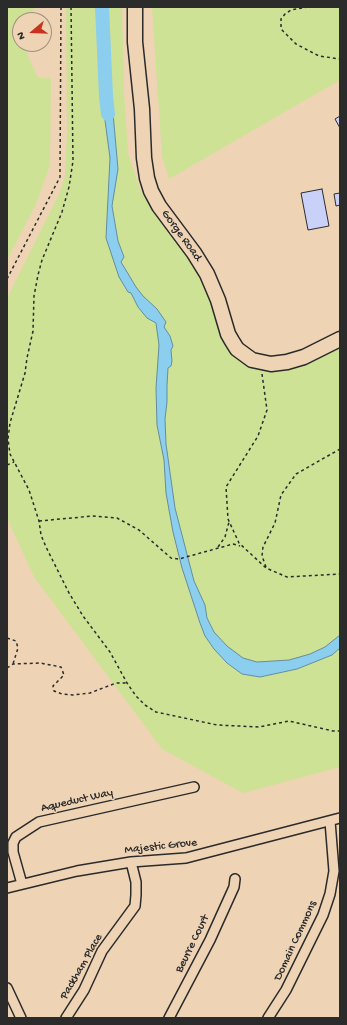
<!DOCTYPE html>
<style>
body{margin:0}
#map{position:relative;width:347px;height:1025px;overflow:hidden;background:#eed3b5;font-family:"Gochi Hand",sans-serif}
canvas{display:block}
.frame{position:absolute;inset:0;border:8px solid #2b2b2b;pointer-events:none}
.north{position:absolute;left:12px;top:12px;width:40px;height:40px;box-sizing:border-box;background:#eed3b5;border:1px solid #a0907e;border-radius:50%;rotate:251deg;font-size:11px;font-weight:700;line-height:16px;text-align:center;color:#2b2b2b}
.north::after{content:'';display:block;margin:auto;width:14px;height:18px;background:#c8321e;clip-path:polygon(50% 0,100% 100%,50% 72%,0 100%)}
</style>
<div id="map">
<canvas width="347" height="1025"></canvas>
<div class="frame"></div>
<div class="north">N</div>
</div>
<script>
const ctx = document.querySelector('canvas').getContext('2d');
ctx.lineJoin = 'round';
function fill(path, color) { ctx.fillStyle = color; ctx.fill(path, 'evenodd'); }
const shape = rows => new Path2D(rows.map(r => 'M' + r).join(''));
function stroke(path, color, width, dash) { ctx.strokeStyle = color; ctx.lineWidth = width; ctx.lineCap = dash ? 'butt' : 'round'; ctx.setLineDash(dash || []); ctx.stroke(path); }
function label(font, color, halo, rows, align = 'center') {
  ctx.font = font + ' "Gochi Hand",sans-serif'; ctx.lineWidth = 3; ctx.setLineDash([]); ctx.textBaseline = 'middle'; ctx.strokeStyle = halo; ctx.fillStyle = color; for (const [text, x, y, turn = 0] of rows) {
    ctx.save(); ctx.translate(x, y); ctx.rotate((+turn || 0) * Math.PI / 180); ctx.textAlign = isNaN(turn) ? turn : align; if (halo) ctx.strokeText(text, 0, 0); ctx.fillText(text, 0, 0); ctx.restore();
  }
}
fill(shape([
 [7,7,36,7,33,10,32,20,20,20,20,44,27,44,26,51,38,78,51,78,50,165,36,204,7,260],
 [66,7,122,7,124,91,128,153,141,192,164,224,193,260,208,294,220,324,261,367,340,346,340,767,243,793,162,749,34,577,7,518,7,298,59,194,65,176,67,132],
 [152,7,340,7,340,80,169,179,162,156]
]), '#cee296');
const water = shape([
 [101,90,112,102,118,169,112,206,118,241,124,257,121,262,136,287,143,296,157,309,166,322,164,327,170,336,173,346,171,350,172,361,171,366,168,368,167,386,167,402,165,419,166,444,175,508,194,581,205,605,207,618,214,632,227,646,243,658,257,662,289,660,310,654,325,647,340,635,340,648,332,655,297,669,260,677,242,674,227,663,214,649,205,636,200,623,182,568,173,532,166,493,164,460,157,425,156,388,159,345,156,323,147,318,138,307,131,293,128,292,119,277,106,238,110,158,101,90]
]);
fill(water, '#8bceed');
stroke(water, '#658d9f', 1);
stroke(shape([
 [102,7,106,96,108,114]
]), '#8bceed', 14);
const building = shape([
 [340,116,340,128,335,119,340,116],
 [322,189,329,226,308,230,301,193,322,189],
 [340,193,340,205,336,206,334,194,340,193]
]);
fill(building, '#cad1f9');
stroke(building, '#2b2b2b', 1);
const street = shape([
 [22,884,13,852,13,843,16,837,39,822,194,787],
 [7,888,77,871,131,862,186,858,340,818],
 [7,988,21,1018],
 [66,1018,84,990,102,951,135,906,136,895,136,882,131,862],
 [169,1018,210,940,234,887,235,879],
 [268,1018,286,990,323,915,330,894,334,871,330,821]
]);
const primary = shape([
 [135,7,135,42,142,109,144,158,147,178,151,191,159,206,194,253,207,274,218,300,228,334,232,341,237,349,252,360,271,364,287,362,304,357,340,339]
]);
stroke(street, '#2b2b2b', 12);
stroke(primary, '#2b2b2b', 17);
stroke(shape([
 [71,7,73,161,69,187,62,212,42,260,38,275,34,296,33,331,27,358,25,373,10,423,8,439,10,454,29,490,39,521,41,535,46,547,69,593,83,616,110,652,127,683,136,696,145,705,156,712,217,725,259,727,289,721,333,731,340,731],
 [308,7,291,10,285,14,281,19,281,29,296,44,319,56,340,59],
 [7,279,60,177,61,7],
 [262,374,267,410,258,436,226,487,228,519,239,543,266,568,287,577,340,574],
 [7,465,14,462],
 [39,521,93,516,117,518,139,530,171,558,179,559,233,544,240,546],
 [218,547,225,537,229,522],
 [266,567,262,556,263,547,275,523,281,495,296,474,340,449],
 [7,638,16,641,18,648,13,664],
 [7,668,13,664,40,663,61,667,64,675,53,686,54,691,62,694,73,695,90,693,116,683,127,683]
]), '#2b2b2b', 1.5, [3, 3]);
stroke(street, '#eed3b5', 9);
stroke(primary, '#eed3b5', 14);
label('12px', '#2b2b2b', '#eed3b5', [
 ["Gorge Road",181,236,54],
 ["Aqueduct Way",77,801,-13],
 ["Majestic Grove",161,847,-6],
 ["Domain Commons",296,941,-65],
 ["Beurre Court",193,944,-64],
 ["Packham Place",82,967,-60]
]);
</script>
